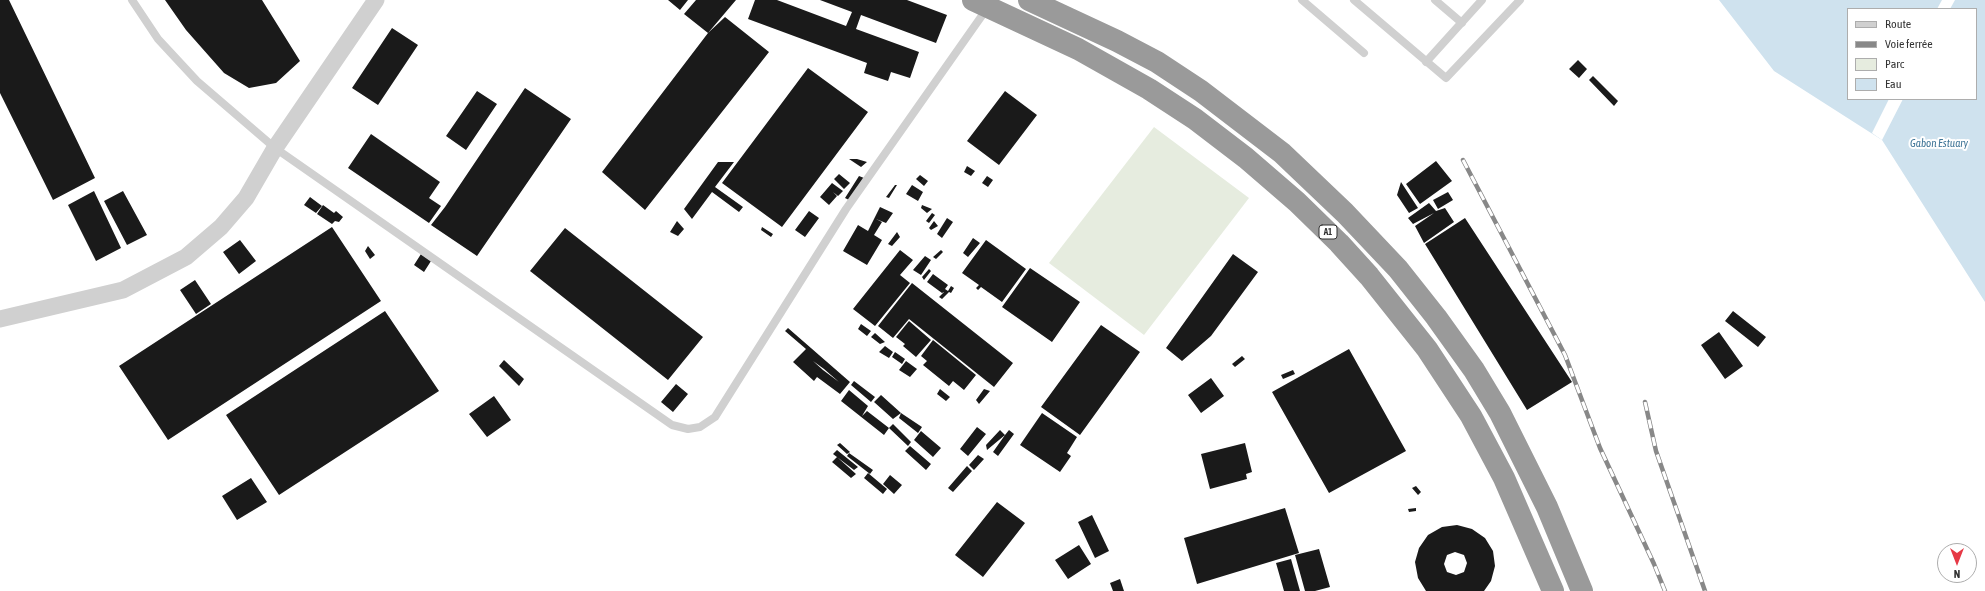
<!DOCTYPE html>
<meta charset="utf-8">
<style>
body{margin:0}
#map{position:relative;width:1985px;height:591px;overflow:hidden;background:#fff;font-family:"Asap Condensed",sans-serif}
canvas{display:block}
.legend{position:absolute;left:1847px;top:8px;width:130px;height:92px;box-sizing:border-box;background:#fff;border:1px solid #adadad;margin:0;padding:5px 7px;list-style:none;font-size:12px;color:#333}
.legend li{display:flex;align-items:center;gap:8px;height:20px}
.legend b{width:20px;border:1px solid #adadad}
.north{position:absolute;left:1937px;top:543px;width:40px;height:40px;box-sizing:border-box;background:#fff;border:1px solid #adadad;border-radius:50%;rotate:180deg;font-size:11px;font-weight:700;line-height:16px;text-align:center;color:#333}
.north::after{content:'';display:block;margin:auto;width:14px;height:18px;background:#e63946;clip-path:polygon(50% 0,100% 100%,50% 72%,0 100%)}
</style>
<div id="map">
<canvas width="1985" height="591"></canvas>
<ul class="legend">
<li><b style="height:5px;background:#d0d0d0"></b>Route</li>
<li><b style="height:5px;background:#888"></b>Voie ferrée</li>
<li><b style="height:11px;background:#e6ecdf"></b>Parc</li>
<li><b style="height:11px;background:#cfe2ee"></b>Eau</li>
</ul>
<div class="north">N</div>
</div>
<script>
const ctx = document.querySelector('canvas').getContext('2d');
ctx.lineJoin = 'round';
function fill(path, color) { ctx.fillStyle = color; ctx.fill(path, 'evenodd'); }
const shape = rows => new Path2D(rows.map(r => 'M' + r).join(''));
function stroke(path, color, width, dash) { ctx.strokeStyle = color; ctx.lineWidth = width; ctx.lineCap = dash ? 'butt' : 'round'; ctx.setLineDash(dash || []); ctx.stroke(path); }
function label(font, color, halo, rows, align = 'center') {
  ctx.font = font + ' "Asap Condensed",sans-serif'; ctx.lineWidth = 4; ctx.setLineDash([]); ctx.textBaseline = 'middle'; ctx.strokeStyle = halo; ctx.fillStyle = color; for (const [text, x, y, turn = 0] of rows) {
    ctx.save(); ctx.translate(x, y); ctx.rotate((+turn || 0) * Math.PI / 180); ctx.textAlign = isNaN(turn) ? turn : align; if (halo) ctx.strokeText(text, 0, 0); ctx.fillText(text, 0, 0); ctx.restore();
  }
}
fill(shape([
 [1154,127,1249,198,1144,335,1049,263]
]), '#e6ecdf');
fill(shape([
 [1719,0,1985,0,1985,302,1882,140,1774,71],
 [1848,9,1976,9,1976,99,1848,99]
]), '#cfe2ee');
fill(shape([
 [1942,0,1955,0,1950,9,1937,9],
 [1889,99,1903,99,1882,140,1872,133]
]), '#fff');
fill(shape([
 [0,0,9,0,95,178,53,200,0,93],
 [165,0,262,0,300,61,276,83,249,88,224,73,186,30],
 [668,0,688,0,680,10],
 [696,0,736,0,708,33,684,14],
 [755,0,777,0,846,26,852,12,820,0,907,0,947,15,936,43,861,15,856,29,919,52,910,78,891,72,888,81,864,73,867,63,748,19],
 [725,17,769,52,645,210,602,172,708,33],
 [392,28,418,45,378,105,352,88],
 [1578,60,1587,69,1579,78,1569,69],
 [808,68,868,112,782,227,722,183],
 [1593,76,1618,101,1614,106,1589,80],
 [525,88,571,119,477,256,431,225,445,207],
 [477,91,497,104,466,150,446,136],
 [1005,91,1037,115,999,165,967,141],
 [371,134,440,182,429,198,441,206,429,223,348,168],
 [849,159,857,159,867,162,861,167],
 [1436,161,1452,181,1420,204,1406,184],
 [718,162,734,162,715,187,743,207,739,212,712,192,692,219,684,209],
 [967,166,975,171,971,176,964,172],
 [839,174,850,183,844,189,834,179],
 [920,175,928,181,924,186,916,179],
 [859,176,864,178,849,200,845,198],
 [987,176,993,180,988,187,982,183],
 [1401,182,1418,208,1409,213,1397,195],
 [832,183,843,191,838,196,833,192,837,196,829,205,820,197],
 [895,185,897,185,889,198,886,197],
 [912,185,923,192,918,201,906,194],
 [94,191,121,248,96,261,68,205],
 [123,191,147,235,127,245,104,201],
 [1448,192,1453,200,1438,209,1433,200],
 [310,197,322,206,316,213,304,205],
 [1429,203,1436,211,1445,208,1454,222,1424,243,1415,226,1434,213,1413,224,1408,218],
 [323,205,334,213,336,211,343,217,339,222,335,221,332,224,317,214],
 [922,205,932,209,927,213,921,208],
 [880,207,893,213,886,223,876,219,882,222,874,235,882,240,867,265,843,251,858,225,868,231],
 [809,211,819,218,805,237,795,230],
 [932,213,935,215,929,223,926,221],
 [947,218,953,222,942,238,937,234],
 [1465,218,1572,382,1527,410,1425,244],
 [677,221,684,229,678,236,670,232],
 [934,221,938,226,931,230,929,228],
 [332,227,381,301,168,440,119,366],
 [762,227,773,234,771,237,761,230],
 [565,228,703,337,668,380,530,271],
 [897,232,900,237,892,246,888,244],
 [973,238,980,243,968,257,963,253],
 [240,240,256,261,239,274,223,252],
 [986,240,1026,269,1002,302,981,287,978,290,976,288,979,285,962,273],
 [368,246,375,255,370,259,365,251],
 [900,250,913,260,900,275,910,283,875,326,853,309],
 [941,250,943,252,936,259,933,257],
 [421,254,431,261,424,272,414,265],
 [1233,254,1258,272,1211,336,1182,361,1166,348],
 [925,256,931,260,921,275,913,270],
 [1030,268,1080,302,1052,342,1002,307],
 [929,269,931,271,924,280,922,277],
 [933,274,948,285,945,289,948,291,951,286,954,288,951,293,949,292,942,299,939,297,944,292,942,293,927,282],
 [195,280,211,304,196,314,180,290],
 [912,283,1013,363,994,387,909,319,893,338,878,326],
 [385,311,439,391,279,495,226,415],
 [1733,311,1766,337,1758,347,1725,321],
 [909,321,931,340,916,357,903,346,905,344,896,337],
 [861,324,871,331,867,336,858,329],
 [1101,325,1140,352,1080,435,1041,407],
 [788,328,850,382,840,394,817,377,814,381,793,362,806,349,785,331],
 [813,361,824,369,839,382,823,370],
 [1719,332,1743,366,1725,379,1701,345],
 [875,333,885,342,880,344,871,337],
 [933,340,976,375,964,390,953,381,949,386,923,365,927,361,921,356],
 [885,346,893,352,889,358,879,352],
 [1349,349,1406,451,1329,493,1272,392],
 [895,352,905,359,902,364,892,357],
 [1242,356,1245,359,1235,367,1232,364],
 [504,360,524,379,519,386,499,366],
 [906,361,917,369,910,377,899,370],
 [1293,370,1295,374,1283,379,1281,375],
 [1211,378,1224,396,1201,413,1188,395],
 [854,381,875,397,871,402,851,385],
 [676,384,688,394,673,412,661,402],
 [940,389,950,397,946,401,937,394],
 [984,389,990,391,979,404,976,400],
 [849,390,868,406,862,416,867,411,889,428,884,435,841,401],
 [881,395,901,413,893,419,874,402],
 [494,396,511,420,487,437,469,414],
 [901,413,922,427,918,433,899,418],
 [1042,413,1077,437,1067,453,1071,456,1060,472,1020,445],
 [893,424,911,442,908,446,889,428],
 [977,427,986,434,968,456,960,449],
 [1000,430,1005,435,1009,430,1014,434,998,456,993,452,1005,435,987,450,986,445],
 [921,431,941,448,933,457,914,440],
 [840,443,850,452,847,454,837,445],
 [1245,443,1252,472,1246,474,1247,479,1210,489,1201,454],
 [910,446,931,464,926,470,905,451],
 [837,450,858,467,854,470,833,454],
 [849,453,873,470,870,474,847,456],
 [978,455,984,459,974,470,969,465],
 [837,457,856,474,851,478,832,462],
 [967,466,972,471,953,492,948,488],
 [868,473,887,489,883,494,864,478],
 [890,475,902,485,894,494,883,484],
 [251,478,267,502,237,520,222,496],
 [1416,486,1421,492,1418,495,1412,488],
 [997,502,1025,523,983,577,955,555],
 [1285,508,1299,553,1197,584,1184,538],
 [1416,508,1416,511,1409,512,1408,509],
 [1092,515,1109,551,1095,558,1078,522],
 [1457,525,1472,529,1485,538,1493,551,1495,566,1491,581,1484,591,1426,591,1418,578,1415,562,1419,548,1428,535,1442,527],
 [1455,552,1464,555,1467,563,1464,572,1456,575,1447,572,1444,564,1447,555],
 [1079,545,1091,564,1068,579,1055,560],
 [1319,549,1330,587,1315,591,1305,591,1295,555],
 [1291,559,1300,591,1284,591,1276,563],
 [1120,579,1124,591,1113,591,1110,583]
]), '#1a1a1a');
stroke(shape([
 [132,0,158,39,197,81,275,148,672,425,688,429,700,427,715,417,846,209,988,7],
 [1302,0,1364,53],
 [1354,0,1446,78,1520,0],
 [1435,0,1462,23],
 [1426,62,1482,0]
]), '#d0d0d0', 8);
stroke(shape([
 [0,319,123,290,186,257,221,227,246,198,275,148,376,0]
]), '#d0d0d0', 17);
stroke(shape([
 [973,0,1078,49,1149,89,1195,119,1246,158,1297,202,1339,243,1369,276,1427,349,1471,416,1504,478,1553,591],
 [1029,0,1117,41,1157,62,1201,91,1282,153,1345,213,1398,269,1436,317,1474,370,1500,413,1547,507,1582,591]
]), '#9a9a9a', 22);
const rail = shape([
 [1463,160,1565,355,1600,448,1654,564,1665,591],
 [1645,402,1656,451,1705,591]
]);
stroke(rail, '#888', 4.5);
stroke(rail, '#fff', 3, [9]);
for (const [x, y, w] of [
 [1328,232,18]
]) { const box = new Path2D(); box.roundRect(x - w / 2, y - 7, w, 14, 3); ctx.fillStyle = '#fff'; ctx.fill(box); stroke(box, '#333', 1); }
label('bold 9px', '#333', null, [
 ["A1",1328,232]
]);
label('italic 11px', '#3f7597', '#fff', [
 ["Gabon Estuary",1939,144]
]);
</script>
